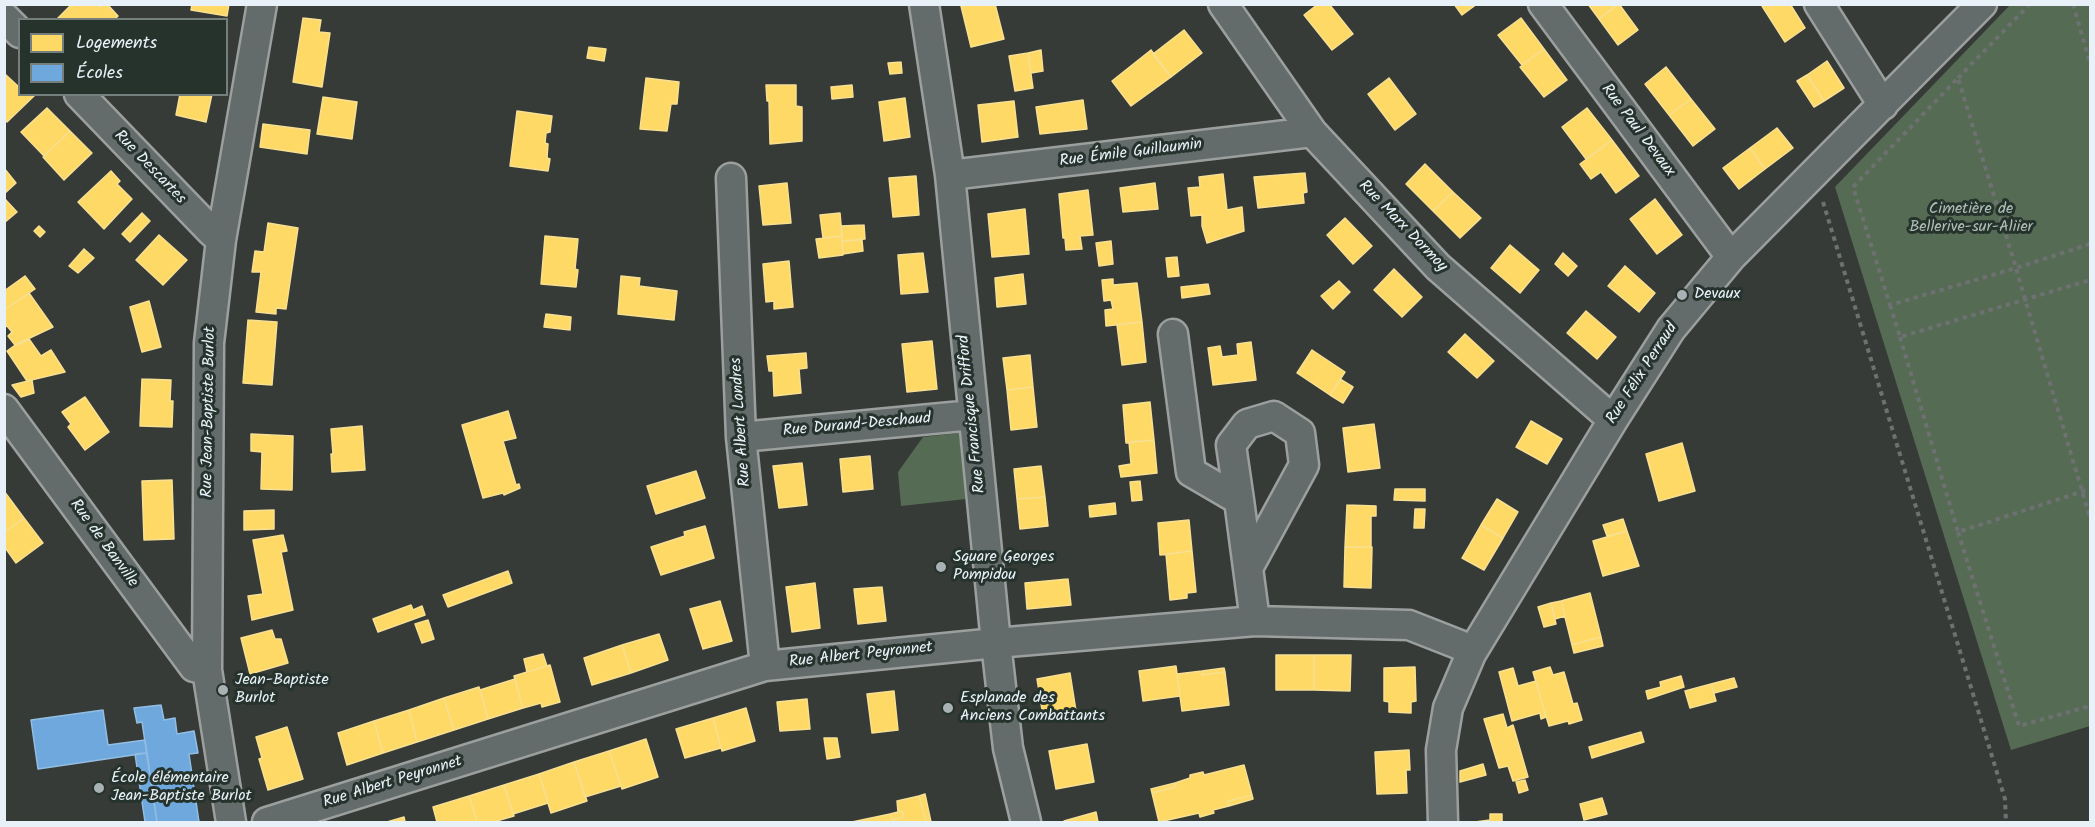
<!DOCTYPE html>
<meta charset="utf-8">
<style>
body{margin:0}
#map{position:relative;width:2095px;height:827px;overflow:hidden;background:#373b37;font-family:Kalam,sans-serif}
canvas{display:block}
.frame{position:absolute;inset:0;border:6px solid #e8f1f8;pointer-events:none}
.legend{position:absolute;left:18px;top:18px;width:210px;height:78px;box-sizing:border-box;background:#26332d;border:2px solid #747f7e;margin:0;padding:8px 10px;list-style:none;font-size:18px;color:#e8f1f8}
.legend li{display:flex;align-items:center;gap:12px;height:30px}
.legend b{width:30px;border:2px solid #747f7e}
</style>
<div id="map">
<canvas width="2095" height="827"></canvas>
<div class="frame"></div>
<ul class="legend">
<li><b style="height:16px;background:#ffd966"></b>Logements</li>
<li><b style="height:16px;background:#6fa8dc"></b>Écoles</li>
</ul>
</div>
<script>
const ctx = document.querySelector('canvas').getContext('2d');
ctx.lineJoin = 'round';
function fill(path, color) { ctx.fillStyle = color; ctx.fill(path, 'evenodd'); }
const shape = rows => new Path2D(rows.map(r => 'M' + r).join(''));
function stroke(path, color, width, dash) { ctx.strokeStyle = color; ctx.lineWidth = width; ctx.lineCap = dash ? 'butt' : 'round'; ctx.setLineDash(dash || []); ctx.stroke(path); }
function label(font, color, halo, rows, align = 'center') {
  ctx.font = font + ' Kalam,sans-serif'; ctx.lineWidth = 6; ctx.setLineDash([]); ctx.textBaseline = 'middle'; ctx.strokeStyle = halo; ctx.fillStyle = color; for (const [text, x, y, turn = 0] of rows) {
    ctx.save(); ctx.translate(x, y); ctx.rotate((+turn || 0) * Math.PI / 180); ctx.textAlign = isNaN(turn) ? turn : align; if (halo) ctx.strokeText(text, 0, 0); ctx.fillText(text, 0, 0); ctx.restore();
  }
}
fill(shape([
 [2010,5,2090,5,2090,726,2011,750,1835,187],
 [959,433,966,499,901,506,898,472,923,437]
]), '#556b54');
const homes = shape([
 [72,4,97,4,99,7,102,4,107,4,118,16,114,20,56,20,72,4],
 [192,4,229,4,227,16,191,10,192,4],
 [968,4,995,4,1004,39,971,47,961,6,968,4],
 [1318,4,1329,4,1353,34,1332,50,1304,15,1318,4],
 [1454,4,1477,4,1462,15,1454,4],
 [1588,4,1618,4,1599,19,1588,4],
 [1619,4,1638,30,1618,45,1599,19,1619,4],
 [1763,4,1790,4,1805,28,1785,42,1762,6,1763,4],
 [303,18,321,20,319,32,330,33,322,87,293,82,303,18],
 [1521,18,1544,49,1522,65,1498,35,1521,18],
 [1184,30,1202,53,1171,77,1153,54,1184,30],
 [589,47,606,49,604,61,587,58,589,47],
 [1544,49,1567,80,1544,97,1520,67,1544,49],
 [1041,50,1043,71,1031,73,1028,53,1041,50],
 [1151,50,1171,77,1131,106,1112,81,1151,50],
 [1028,53,1033,88,1015,91,1009,56,1028,53],
 [1827,61,1844,88,1824,101,1807,75,1827,61],
 [901,62,902,73,890,74,888,63,901,62],
 [1666,67,1691,99,1669,115,1645,84,1666,67],
 [6,75,20,88,20,94,35,95,7,122,4,119,4,77,6,75],
 [1807,75,1824,101,1814,107,1797,81,1807,75],
 [646,78,679,82,677,104,671,104,667,131,640,129,646,78],
 [1389,78,1416,114,1395,130,1368,94,1389,78],
 [766,85,796,85,796,106,802,107,802,141,770,144,769,101,767,101,766,85],
 [852,85,853,97,832,99,831,87,852,85],
 [180,94,212,94,206,122,176,115,180,94],
 [323,97,357,102,352,139,317,134,323,97],
 [905,98,910,137,884,141,879,102,905,98],
 [1691,99,1715,129,1693,146,1669,115,1691,99],
 [1083,100,1087,129,1040,134,1036,107,1083,100],
 [1014,101,1018,137,982,142,978,105,1014,101],
 [47,108,70,131,44,156,21,132,47,108],
 [1587,108,1612,140,1586,159,1562,127,1587,108],
 [517,111,552,116,550,132,546,133,545,143,548,144,547,158,550,159,548,171,510,166,517,111],
 [263,124,310,130,307,154,260,147,263,124],
 [1777,128,1793,148,1765,169,1750,148,1777,128],
 [70,131,92,153,64,180,43,157,70,131],
 [1612,140,1639,176,1616,193,1601,172,1591,179,1580,164,1612,140],
 [1750,148,1765,169,1739,189,1723,168,1750,148],
 [1425,164,1453,192,1433,211,1406,184,1425,164],
 [4,168,16,183,4,194,4,168],
 [111,171,120,181,117,184,132,199,104,229,78,202,111,171],
 [1305,173,1307,192,1303,193,1304,203,1258,208,1254,177,1305,173],
 [1223,174,1227,210,1242,207,1244,231,1207,243,1202,226,1202,215,1191,216,1188,188,1200,187,1199,177,1223,174],
 [916,176,919,215,893,217,889,178,916,176],
 [787,183,791,223,763,225,759,186,787,183],
 [1155,183,1158,209,1123,212,1120,188,1155,183],
 [1088,190,1093,235,1080,236,1082,249,1066,250,1065,238,1063,238,1059,194,1088,190],
 [1453,192,1481,218,1460,238,1433,211,1453,192],
 [4,198,17,212,4,223,4,198],
 [1655,199,1682,235,1657,254,1630,219,1655,199],
 [1025,209,1029,254,992,257,988,214,1025,209],
 [142,213,150,221,130,242,122,234,142,213],
 [840,213,842,236,823,238,820,215,840,213],
 [1345,218,1372,246,1353,264,1327,235,1345,218],
 [268,223,298,228,286,309,276,308,276,314,256,312,261,272,252,272,255,251,264,252,268,223],
 [864,225,865,239,842,241,841,226,864,225],
 [39,226,45,232,40,237,34,231,39,226],
 [159,235,187,260,163,285,136,260,159,235],
 [545,236,578,239,575,269,578,270,576,287,541,284,545,236],
 [842,236,843,255,819,258,816,239,842,236],
 [862,240,863,251,843,254,842,241,862,240],
 [1111,241,1113,264,1099,266,1096,243,1111,241],
 [1510,245,1539,270,1520,293,1491,268,1510,245],
 [84,249,94,258,78,273,69,266,84,249],
 [923,253,928,292,901,294,898,255,923,253],
 [1563,253,1577,266,1568,276,1555,264,1563,253],
 [1177,257,1179,276,1168,277,1166,258,1177,257],
 [789,261,793,307,774,309,774,301,766,302,763,264,789,261],
 [1625,266,1655,293,1639,312,1608,286,1625,266],
 [1394,269,1422,297,1402,317,1374,290,1394,269],
 [1023,274,1026,304,997,307,995,278,1023,274],
 [25,276,35,289,4,310,4,291,25,276],
 [621,276,640,278,639,286,677,291,674,320,618,314,621,276],
 [1113,279,1113,285,1137,283,1142,322,1106,326,1105,310,1113,309,1111,300,1104,301,1102,280,1113,279],
 [1339,281,1350,292,1333,309,1321,296,1339,281],
 [1208,284,1210,294,1182,298,1181,287,1208,284],
 [29,293,53,327,15,345,8,336,12,332,7,326,4,328,4,310,29,293],
 [149,301,161,347,142,352,130,307,149,301],
 [1586,311,1616,337,1597,359,1567,333,1586,311],
 [546,314,571,317,570,330,544,327,546,314],
 [248,320,277,322,272,385,243,383,248,320],
 [1142,322,1146,362,1122,365,1117,325,1142,322],
 [1465,334,1494,361,1477,378,1448,352,1465,334],
 [29,339,41,356,51,350,65,372,27,381,7,351,18,343,20,344,29,339],
 [932,341,937,389,907,392,902,344,932,341],
 [1251,342,1256,380,1213,385,1208,348,1220,346,1222,357,1238,355,1237,344,1251,342],
 [1312,350,1345,372,1330,395,1297,373,1312,350],
 [806,353,807,368,799,369,801,393,774,396,773,371,769,371,767,356,806,353],
 [1030,355,1033,387,1007,390,1003,358,1030,355],
 [142,379,171,380,170,401,173,401,172,427,140,426,142,379],
 [1340,379,1353,387,1343,403,1330,395,1340,379],
 [32,380,34,393,21,397,12,385,32,380],
 [1033,387,1037,427,1011,430,1007,390,1033,387],
 [85,397,109,432,85,450,68,427,71,424,62,412,85,397],
 [1150,402,1154,440,1126,443,1123,405,1150,402],
 [508,411,516,438,503,441,516,485,519,484,520,488,504,495,503,493,483,498,462,425,508,411],
 [1531,421,1562,439,1547,464,1516,447,1531,421],
 [1374,424,1380,468,1348,472,1343,428,1374,424],
 [362,426,365,470,332,472,331,454,333,454,331,429,362,426],
 [251,434,293,436,292,490,261,489,262,452,251,451,251,434],
 [1154,440,1157,473,1121,477,1119,466,1131,464,1129,442,1154,440],
 [1682,443,1695,491,1659,501,1646,454,1682,443],
 [870,456,873,489,843,492,840,459,870,456],
 [802,463,807,505,779,508,773,466,802,463],
 [1041,466,1045,497,1017,499,1014,469,1041,466],
 [696,471,705,498,656,514,647,486,696,471],
 [172,480,174,539,144,540,142,481,172,480],
 [1140,481,1142,500,1132,501,1130,482,1140,481],
 [1395,489,1425,489,1425,501,1394,500,1395,489],
 [4,491,24,518,4,532,4,491],
 [1045,497,1048,526,1020,529,1017,499,1045,497],
 [1497,499,1518,512,1503,538,1481,525,1497,499],
 [1115,503,1116,514,1090,517,1089,506,1115,503],
 [1347,505,1376,506,1376,516,1371,516,1371,547,1345,547,1347,505],
 [1415,509,1425,509,1424,528,1414,528,1415,509],
 [274,510,274,529,244,530,244,511,274,510],
 [24,518,43,543,16,563,4,546,4,532,24,518],
 [1623,519,1627,531,1607,536,1603,525,1623,519],
 [1189,520,1192,551,1160,555,1158,523,1189,520],
 [1481,525,1503,538,1484,570,1462,558,1481,525],
 [705,526,714,558,661,575,651,547,685,536,684,532,705,526],
 [1627,531,1639,566,1603,576,1593,541,1627,531],
 [283,535,287,551,281,552,293,610,252,620,248,596,263,594,253,540,283,535],
 [1345,547,1372,547,1371,588,1344,587,1345,547],
 [1192,551,1196,592,1187,593,1187,598,1170,600,1166,554,1192,551],
 [508,571,512,583,448,607,443,595,508,571],
 [1068,579,1071,605,1027,609,1025,583,1068,579],
 [815,583,820,628,792,632,786,587,815,583],
 [882,587,886,621,858,624,854,589,882,587],
 [1590,593,1601,637,1572,645,1561,601,1590,593],
 [720,601,732,641,703,649,690,609,720,601],
 [1561,601,1565,616,1555,619,1551,603,1561,601],
 [1551,603,1556,624,1544,627,1538,607,1551,603],
 [411,605,413,610,422,606,425,615,378,632,373,619,411,605],
 [428,620,434,639,422,643,415,624,428,620],
 [272,630,275,639,281,639,288,663,250,674,241,638,272,630],
 [659,634,668,660,631,673,622,645,659,634],
 [1601,637,1603,646,1574,653,1572,645,1601,637],
 [622,645,631,673,592,685,584,658,622,645],
 [543,654,547,666,527,672,524,659,543,654],
 [1276,655,1314,655,1314,690,1276,690,1276,655],
 [1314,655,1351,655,1350,691,1314,690,1314,655],
 [550,665,560,702,542,707,541,703,523,708,514,676,550,665],
 [1176,666,1180,696,1143,701,1139,671,1176,666],
 [1415,667,1416,701,1411,702,1411,713,1389,712,1389,702,1384,701,1384,668,1415,667],
 [1550,667,1553,675,1564,672,1573,704,1577,703,1582,720,1569,724,1568,721,1549,726,1533,672,1550,667],
 [1224,668,1225,672,1202,675,1202,671,1224,668],
 [1513,668,1518,686,1536,681,1546,717,1541,719,1540,713,1512,721,1499,672,1513,668],
 [1202,671,1202,675,1225,672,1229,705,1182,711,1177,674,1202,671],
 [1070,673,1076,711,1043,716,1037,679,1070,673],
 [1681,676,1684,687,1648,699,1646,691,1661,687,1660,682,1681,676],
 [1734,678,1737,687,1714,693,1711,684,1734,678],
 [515,679,523,708,488,719,480,690,515,679],
 [1711,684,1716,701,1690,708,1685,691,1711,684],
 [479,687,488,719,454,730,444,698,479,687],
 [894,691,898,730,872,733,867,694,894,691],
 [444,698,454,730,417,742,409,710,444,698],
 [807,699,810,729,780,731,777,702,807,699],
 [746,708,755,741,722,751,713,718,746,708],
 [409,710,417,742,383,753,374,721,409,710],
 [1503,714,1507,728,1513,725,1528,777,1513,781,1508,766,1499,768,1484,719,1503,714],
 [713,718,721,748,685,758,676,729,713,718],
 [374,721,383,753,347,765,338,733,374,721],
 [287,727,303,779,268,790,259,759,262,758,256,737,287,727],
 [1641,732,1644,742,1592,758,1589,747,1641,732],
 [824,738,837,738,840,757,827,759,824,738],
 [646,739,658,777,622,789,609,751,646,739],
 [1087,744,1094,782,1056,789,1049,751,1087,744],
 [1409,750,1410,770,1406,770,1407,793,1377,794,1375,752,1409,750],
 [609,751,621,786,585,797,574,762,609,751],
 [574,762,587,801,551,813,539,774,574,762],
 [1483,764,1486,775,1460,782,1460,771,1483,764],
 [1244,765,1252,795,1228,801,1229,806,1213,810,1214,813,1200,817,1199,813,1159,822,1152,793,1176,787,1175,783,1190,778,1190,775,1203,772,1204,775,1244,765],
 [539,774,548,803,513,814,504,785,539,774],
 [1525,780,1528,790,1519,793,1516,782,1525,780],
 [1175,783,1176,787,1152,793,1151,789,1175,783],
 [504,785,514,816,493,822,477,822,469,796,504,785],
 [925,794,931,822,926,822,919,796,925,794],
 [1252,795,1253,799,1229,806,1228,801,1252,795],
 [469,796,477,822,437,822,433,807,469,796],
 [919,796,926,822,852,822,890,814,892,820,904,817,902,811,898,812,897,801,919,796],
 [1602,798,1607,814,1584,820,1580,804,1602,798],
 [902,811,904,817,892,820,890,814,902,811],
 [1096,812,1098,822,1064,822,1064,821,1096,812],
 [1490,814,1502,814,1502,822,1475,822,1490,820,1490,814],
 [404,817,405,822,387,822,404,817]
]);
fill(homes, '#ffd966');
stroke(homes, '#f8e092', 1.5);
const schools = shape([
 [161,705,164,720,175,718,177,734,194,731,198,753,189,754,199,822,157,822,142,722,137,723,134,708,161,705],
 [103,710,108,745,145,740,147,753,38,769,31,720,103,710],
 [147,753,157,822,145,822,135,754,147,753]
]);
fill(schools, '#6fa8dc');
stroke(schools, '#93bee4', 1.5);
const minor = shape([
 [924,4,950,175,996,643,1008,748,1026,822],
 [1223,4,1312,132,1438,267,1613,420],
 [1543,4,1731,257],
 [1819,4,1883,105],
 [4,17,20,33],
 [79,94,211,231,221,240],
 [950,175,1312,132],
 [731,178,741,437,765,666],
 [1173,334,1191,472,1239,500,1255,621],
 [4,409,194,667,207,670],
 [741,437,973,415],
 [1239,500,1231,445,1247,424,1274,416,1300,433,1304,465,1248,568],
 [231,822,207,670,209,343,221,240,262,4],
 [267,822,765,666,996,643,1255,621,1409,625,1460,645,1471,654],
 [1443,822,1441,750,1448,708,1471,654,1613,420,1671,329,1731,257,1982,4]
]);
stroke(minor, '#9b9f9e', 33);
stroke(shape([
 [2073,4,2090,63],
 [1958,78,2030,4],
 [1823,202,2005,799,2006,822],
 [2090,244,2016,268,1890,305,1853,187,1958,78,2016,268,2025,299,2090,518],
 [1890,305,1900,337,2090,280],
 [1900,337,1958,532,2090,489],
 [1958,532,2019,726,2090,706]
]), '#6e7171', 4, [4.5, 4.5]);
stroke(minor, '#646b6b', 28);
for (const [x, y, r, color] of [
 [1682,295,6,"#aab1b4"],
 [941,567,6,"#aab1b4"],
 [223,690,6,"#aab1b4"],
 [948,708,6,"#aab1b4"],
 [99,788,6,"#aab1b4"]
]) { const dot = new Path2D(); dot.arc(x, y, r, 0, 2 * Math.PI); ctx.fillStyle = color; ctx.fill(dot); stroke(dot, '#26332d', 2); }
label('16px', '#e8f1f8', '#26332d', [
 ["Rue Paul Devaux",1637,131,53],
 ["Rue Émile Guillaumin",1131,154,-7],
 ["Rue Descartes",149,168,46],
 ["Rue Marx Dormoy",1402,227,46],
 ["Rue Félix Perraud",1643,374,-57],
 ["Rue Jean-Baptiste Burlot",210,412,-89],
 ["Rue Francisque Drifford",973,414,-96],
 ["Rue Albert Londres",742,422,-94],
 ["Rue Durand-Deschaud",857,426,-5],
 ["Rue de Banville",103,544,54],
 ["Rue Albert Peyronnet",861,656,-6],
 ["Rue Albert Peyronnet",393,783,-17]
]);
label('16px', '#afbfb8', '#26332d', [
 ["Cimetière de",1971,210],
 ["Bellerive-sur-Aliier",1971,228]
]);
label('16px', '#e8f1f8', '#26332d', [
 ["Devaux",1694,295],
 ["Square Georges",953,558],
 ["Pompidou",953,576],
 ["Jean-Baptiste",235,681],
 ["Burlot",235,699],
 ["Esplanade des",960,699],
 ["Anciens Combattants",960,717],
 ["École élémentaire",111,779],
 ["Jean-Baptiste Burlot",111,797]
], 'left');
</script>
